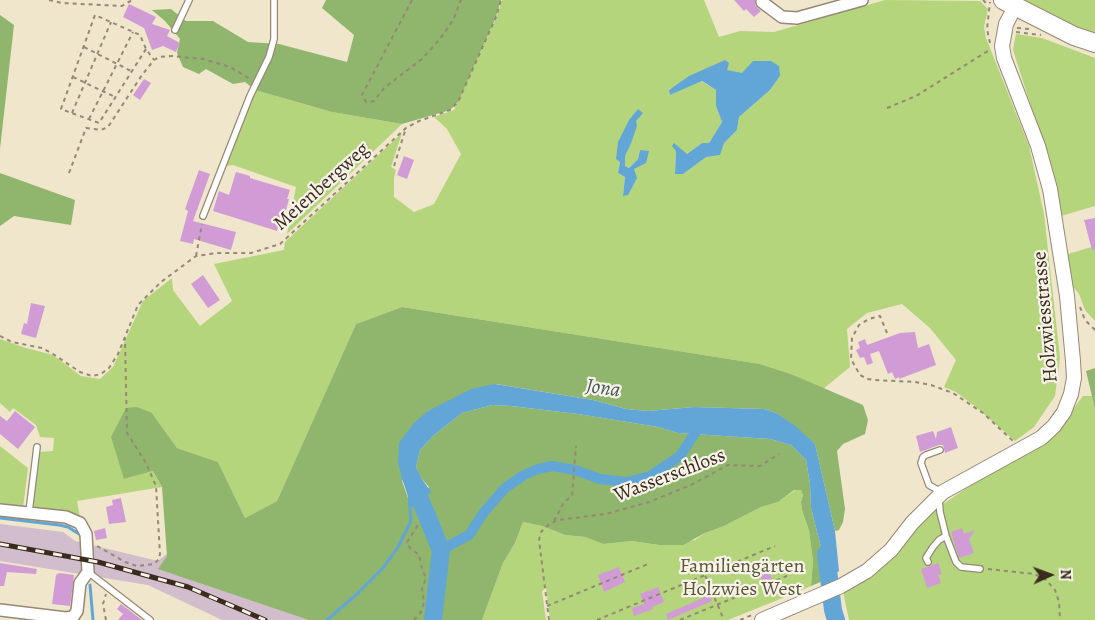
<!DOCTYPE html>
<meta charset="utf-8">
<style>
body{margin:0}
#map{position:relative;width:1095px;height:620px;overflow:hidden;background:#f0e6cc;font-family:Alegreya,serif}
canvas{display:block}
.north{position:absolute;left:1025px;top:550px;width:50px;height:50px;-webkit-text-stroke:4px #f7f3e8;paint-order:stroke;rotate:88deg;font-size:14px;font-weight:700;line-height:20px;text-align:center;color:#3b2a1e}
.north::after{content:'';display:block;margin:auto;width:18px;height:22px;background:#3b2a1e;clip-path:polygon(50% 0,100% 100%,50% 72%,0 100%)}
</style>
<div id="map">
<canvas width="1095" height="620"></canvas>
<div class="north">N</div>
</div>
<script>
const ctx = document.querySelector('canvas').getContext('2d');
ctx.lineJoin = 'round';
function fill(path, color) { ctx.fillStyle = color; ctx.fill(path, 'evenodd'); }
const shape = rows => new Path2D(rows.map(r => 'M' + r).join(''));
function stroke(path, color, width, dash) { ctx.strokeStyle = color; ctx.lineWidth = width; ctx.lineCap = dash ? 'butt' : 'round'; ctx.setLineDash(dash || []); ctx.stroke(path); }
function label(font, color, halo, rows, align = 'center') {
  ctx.font = font + ' Alegreya,serif'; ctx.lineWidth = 4.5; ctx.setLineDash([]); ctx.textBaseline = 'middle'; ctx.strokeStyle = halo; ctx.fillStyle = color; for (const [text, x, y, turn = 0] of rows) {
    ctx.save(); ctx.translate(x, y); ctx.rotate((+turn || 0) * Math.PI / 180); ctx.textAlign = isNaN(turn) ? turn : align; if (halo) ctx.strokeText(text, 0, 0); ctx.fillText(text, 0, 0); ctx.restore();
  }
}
fill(shape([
 [213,515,318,620,222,620,148,585,0,561,0,524,63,532,75,541,158,561]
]), '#d1bdcb');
fill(shape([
 [502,0,704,0,719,37,740,31,774,32,885,0,980,1,988,9,984,27,986,38,1029,146,1044,214,1060,358,1055,396,1034,427,1015,441,976,407,956,392,944,387,956,360,930,328,902,304,867,313,847,329,850,367,823,389,791,374,760,364,402,307,356,324,277,501,245,518,218,462,177,448,152,413,124,479,153,471,162,487,77,501,80,518,33,510,39,452,53,451,54,438,40,437,36,425,13,408,10,412,0,403,0,339,26,348,53,355,81,376,100,379,113,367,143,301,172,278,173,290,200,326,232,301,214,264,284,250,285,242,402,133,391,167,396,170,394,178,394,197,414,212,434,204,461,154,447,129,434,117,454,110,497,16],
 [727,70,742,74,780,76,770,90,739,117,737,130,724,143,683,174,675,174,676,151,687,154,702,143,709,143,722,122,716,106,716,90,701,81,670,95,669,89],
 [638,109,630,146,625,156,625,166,629,168,638,159,640,150,648,152,633,169,623,195,625,177,618,173,620,162],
 [1019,0,1095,0,1095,43],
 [1016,34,1042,38,1095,58,1095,206,1061,216,1053,175,1013,50],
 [255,90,332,112,402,124,287,234,296,187,233,165,226,166],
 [1095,246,1095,321,1085,310,1079,294,1071,284,1068,254],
 [1083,396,1092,396,1095,409,1095,620,849,620,843,592,933,511,974,483,1051,438],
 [0,446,28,468,23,508,0,506],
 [795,490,801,490,803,495,801,502,802,510,809,531,813,561,811,586,795,593,728,620,550,620,546,588,542,591,546,620,482,620,503,563,515,543,523,522,542,526,565,535,585,537,603,544,632,541,659,545,695,540,705,533,724,526,761,507,778,502]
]), '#b4d57c');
fill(shape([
 [326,0,501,0,496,17,458,102,450,110,402,124,332,112,255,90,245,82,233,84,206,69,199,74,183,67,177,53,180,39,165,21,152,10,171,9,186,21,213,21,248,42,279,44,347,62,354,35,322,8],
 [0,15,14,25,0,149],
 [0,173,75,200,71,225,14,216,0,226],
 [402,307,760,364,791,374,863,405,868,420,865,434,843,444,837,451,845,509,843,522,839,530,835,531,815,444,776,413,764,409,694,407,648,411,626,409,593,400,496,384,428,411,402,481,408,498,414,502,421,495,426,493,429,487,421,478,416,467,420,450,433,436,462,413,492,405,511,406,578,414,658,427,678,433,770,439,791,445,806,460,810,484,811,508,821,547,823,581,811,586,813,561,809,531,802,510,801,502,803,495,801,490,794,490,778,502,761,507,724,526,705,533,683,545,659,545,632,541,603,544,585,537,565,535,542,526,523,522,515,543,503,563,482,620,309,620,158,569,167,556,162,487,153,471,124,479,111,437,126,408,137,407,152,413,177,448,218,462,245,518,277,501,356,324],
 [1095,368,1095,409,1086,371]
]), '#8fb66c');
fill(shape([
 [725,60,729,63,727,70,742,73,753,61,771,61,779,66,780,76,770,90,739,117,737,130,724,143,720,155,706,157,683,174,675,174,676,151,672,146,674,143,687,154,702,143,709,143,722,122,716,106,716,90,702,81,670,95,669,90,689,76],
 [638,109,643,113,636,121,637,126,630,146,625,156,625,166,629,168,638,159,640,150,649,151,646,163,634,169,637,178,628,195,623,196,625,177,618,173,620,162,616,159,618,142,629,120],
 [495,384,593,400,626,409,648,411,694,407,764,409,776,413,794,425,815,444,835,531,839,571,823,581,821,547,811,508,810,484,806,460,791,445,770,439,678,433,658,427,578,414,511,406,492,405,462,413,433,436,420,450,416,467,421,478,432,493,421,495,414,502,413,507,408,506,408,497,398,463,399,443,414,423,428,411,471,389]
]), '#61a6d6');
stroke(shape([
 [0,518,59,525,68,527,79,534],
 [90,585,93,620],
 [327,620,357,594,383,568,398,547,411,521,410,506]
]), '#61a6d6', 3);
stroke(shape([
 [441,550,469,535,484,512,505,488,524,475,538,469,552,466,575,470,600,479,627,482,650,476,680,456,701,424]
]), '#61a6d6', 10);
stroke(shape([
 [410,475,441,550,433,620],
 [826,554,833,610,836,620]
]), '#61a6d6', 18);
fill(shape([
 [734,0,755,0,755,5,761,11,754,17,746,9,744,11],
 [129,4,156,17,152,24,170,30,167,36,180,43,176,52,163,46,152,50,144,28,123,17],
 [144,79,151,83,140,100,133,95],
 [404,156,414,160,407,179,397,175],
 [199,170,210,174,193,221,236,232,231,250,194,239,193,244,180,241,188,211,185,209],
 [236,172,250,176,250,178,290,190,287,199,289,199,281,228,278,227,277,231,213,211,219,191,229,195],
 [1095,218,1095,250,1092,250,1084,220],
 [203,275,220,300,208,308,191,284],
 [31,303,45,306,36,338,21,334,24,323,27,324],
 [915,332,918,348,929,344,936,365,899,379,899,377,895,379,892,372,888,374,879,351,870,354,873,363,867,365,864,357,860,358,856,350,860,348,858,342,865,339,867,345,900,333],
 [15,411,35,427,18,449,0,434,0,416,7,421],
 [951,427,958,448,945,453,943,445,939,445,920,452,916,436,933,431,936,439,937,432],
 [121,498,126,522,109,524,106,507,113,505,112,500],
 [105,528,107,538,96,540,94,531],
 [962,528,964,534,975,530,969,539,974,553,959,558,951,532],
 [0,563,37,569,36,574,7,572,4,586,0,586],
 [938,563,942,574,938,575,941,583,927,588,921,569],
 [619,567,625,582,604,592,598,575],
 [769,572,773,581,764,584,760,576],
 [59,573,74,575,70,606,52,604,56,575],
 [658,587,664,602,652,607,653,609,634,616,632,608,644,604,640,594],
 [710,595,712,601,668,620,666,614],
 [121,604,142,620,118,620,123,614,117,609]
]), '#d19cd6');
const service = shape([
 [175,30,189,0],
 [203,216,250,96,269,57,274,39,274,0],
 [940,450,926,455,923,457,921,463,929,485,941,492],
 [939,499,940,512,946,536,956,562,961,567,980,569],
 [29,512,37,447],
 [928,562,926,558,933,547,939,540,946,536],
 [88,572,150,620]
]);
const minor = shape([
 [762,2,782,17,797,18,862,0],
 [0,510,66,517,80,523,86,534,88,572,80,583,77,611,73,617,66,618,0,610]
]);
const tertiary = shape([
 [762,620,841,586,867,571,891,550,912,523,943,492,1041,438,1054,426,1064,412,1071,394,1074,378,1073,361,1067,296,1050,189,1038,146,1004,58,1002,46,1006,24,1015,7]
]);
const primary = shape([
 [1003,0,1074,36,1095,43]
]);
stroke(service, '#968875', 8);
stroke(minor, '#968875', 14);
stroke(tertiary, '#968875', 16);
stroke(primary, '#968875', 20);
stroke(shape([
 [49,0,62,3,122,6,132,0],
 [412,0,362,95,366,102,374,101,384,88,422,59,440,39,453,20,461,0],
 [983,0,988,5],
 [1017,28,1029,29],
 [1016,32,1041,35],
 [990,43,987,29,990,2],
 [84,47,131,71],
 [146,49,99,123,61,109,95,15,140,35,146,49,154,60],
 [73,77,115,97],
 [887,108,916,96,991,49],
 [72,113,111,22],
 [89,119,133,32],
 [394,166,405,131],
 [69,173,86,128,101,130,108,127,142,75,154,60,159,57,172,56,203,59,230,67,250,79],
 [196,256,202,224],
 [1080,307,1085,320,1095,330],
 [887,333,880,316,869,319,859,325,852,338,851,359,860,375,867,379,874,380,915,382,931,385,953,393,983,413,1013,441],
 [0,336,12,342,42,348,53,354,80,372,92,376,101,374,109,368,118,354,138,305,161,282,196,256,217,253,251,253,280,244,406,128,419,121,450,110,458,102,496,17,501,0],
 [554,521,564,502,572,496,576,446],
 [97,546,125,562,137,566,154,564,159,559,160,554,156,486,146,463,127,433,125,338],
 [699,561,724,620],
 [988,569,1034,574,1045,579,1055,590,1059,602,1060,620],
 [547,606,648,564],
 [106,620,103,604,106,594],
 [414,620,421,612,424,602,422,589,426,578,422,569,419,555,410,548,407,542,418,525],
 [549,620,539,540,541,532,548,525,558,520,606,514,649,502,691,485,728,465,760,466,779,454],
 [597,620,775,546],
 [680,620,787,576],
 [740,620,752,615]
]), '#968875', 2, [4, 4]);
stroke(service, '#fff', 5.5);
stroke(minor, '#fff', 11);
stroke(tertiary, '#fff', 14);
stroke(primary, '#fff', 18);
const rail = shape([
 [0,544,98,562,188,587,265,620]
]);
stroke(rail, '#3b2a1e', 5);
stroke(rail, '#f7f3e8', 3, [9]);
label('20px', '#3b2a1e', '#f7f3e8', [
 ["Meienbergweg",322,187,-42],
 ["Holzwiesstrasse",1046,317,-95],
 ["Wasserschloss",670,476,-21]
]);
label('20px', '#595536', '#f7f3e8', [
 ["Familiengärten",742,567],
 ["Holzwies West",742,590]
]);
label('italic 21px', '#48555e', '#f7f3e8', [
 ["Jona",603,389,8]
]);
</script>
